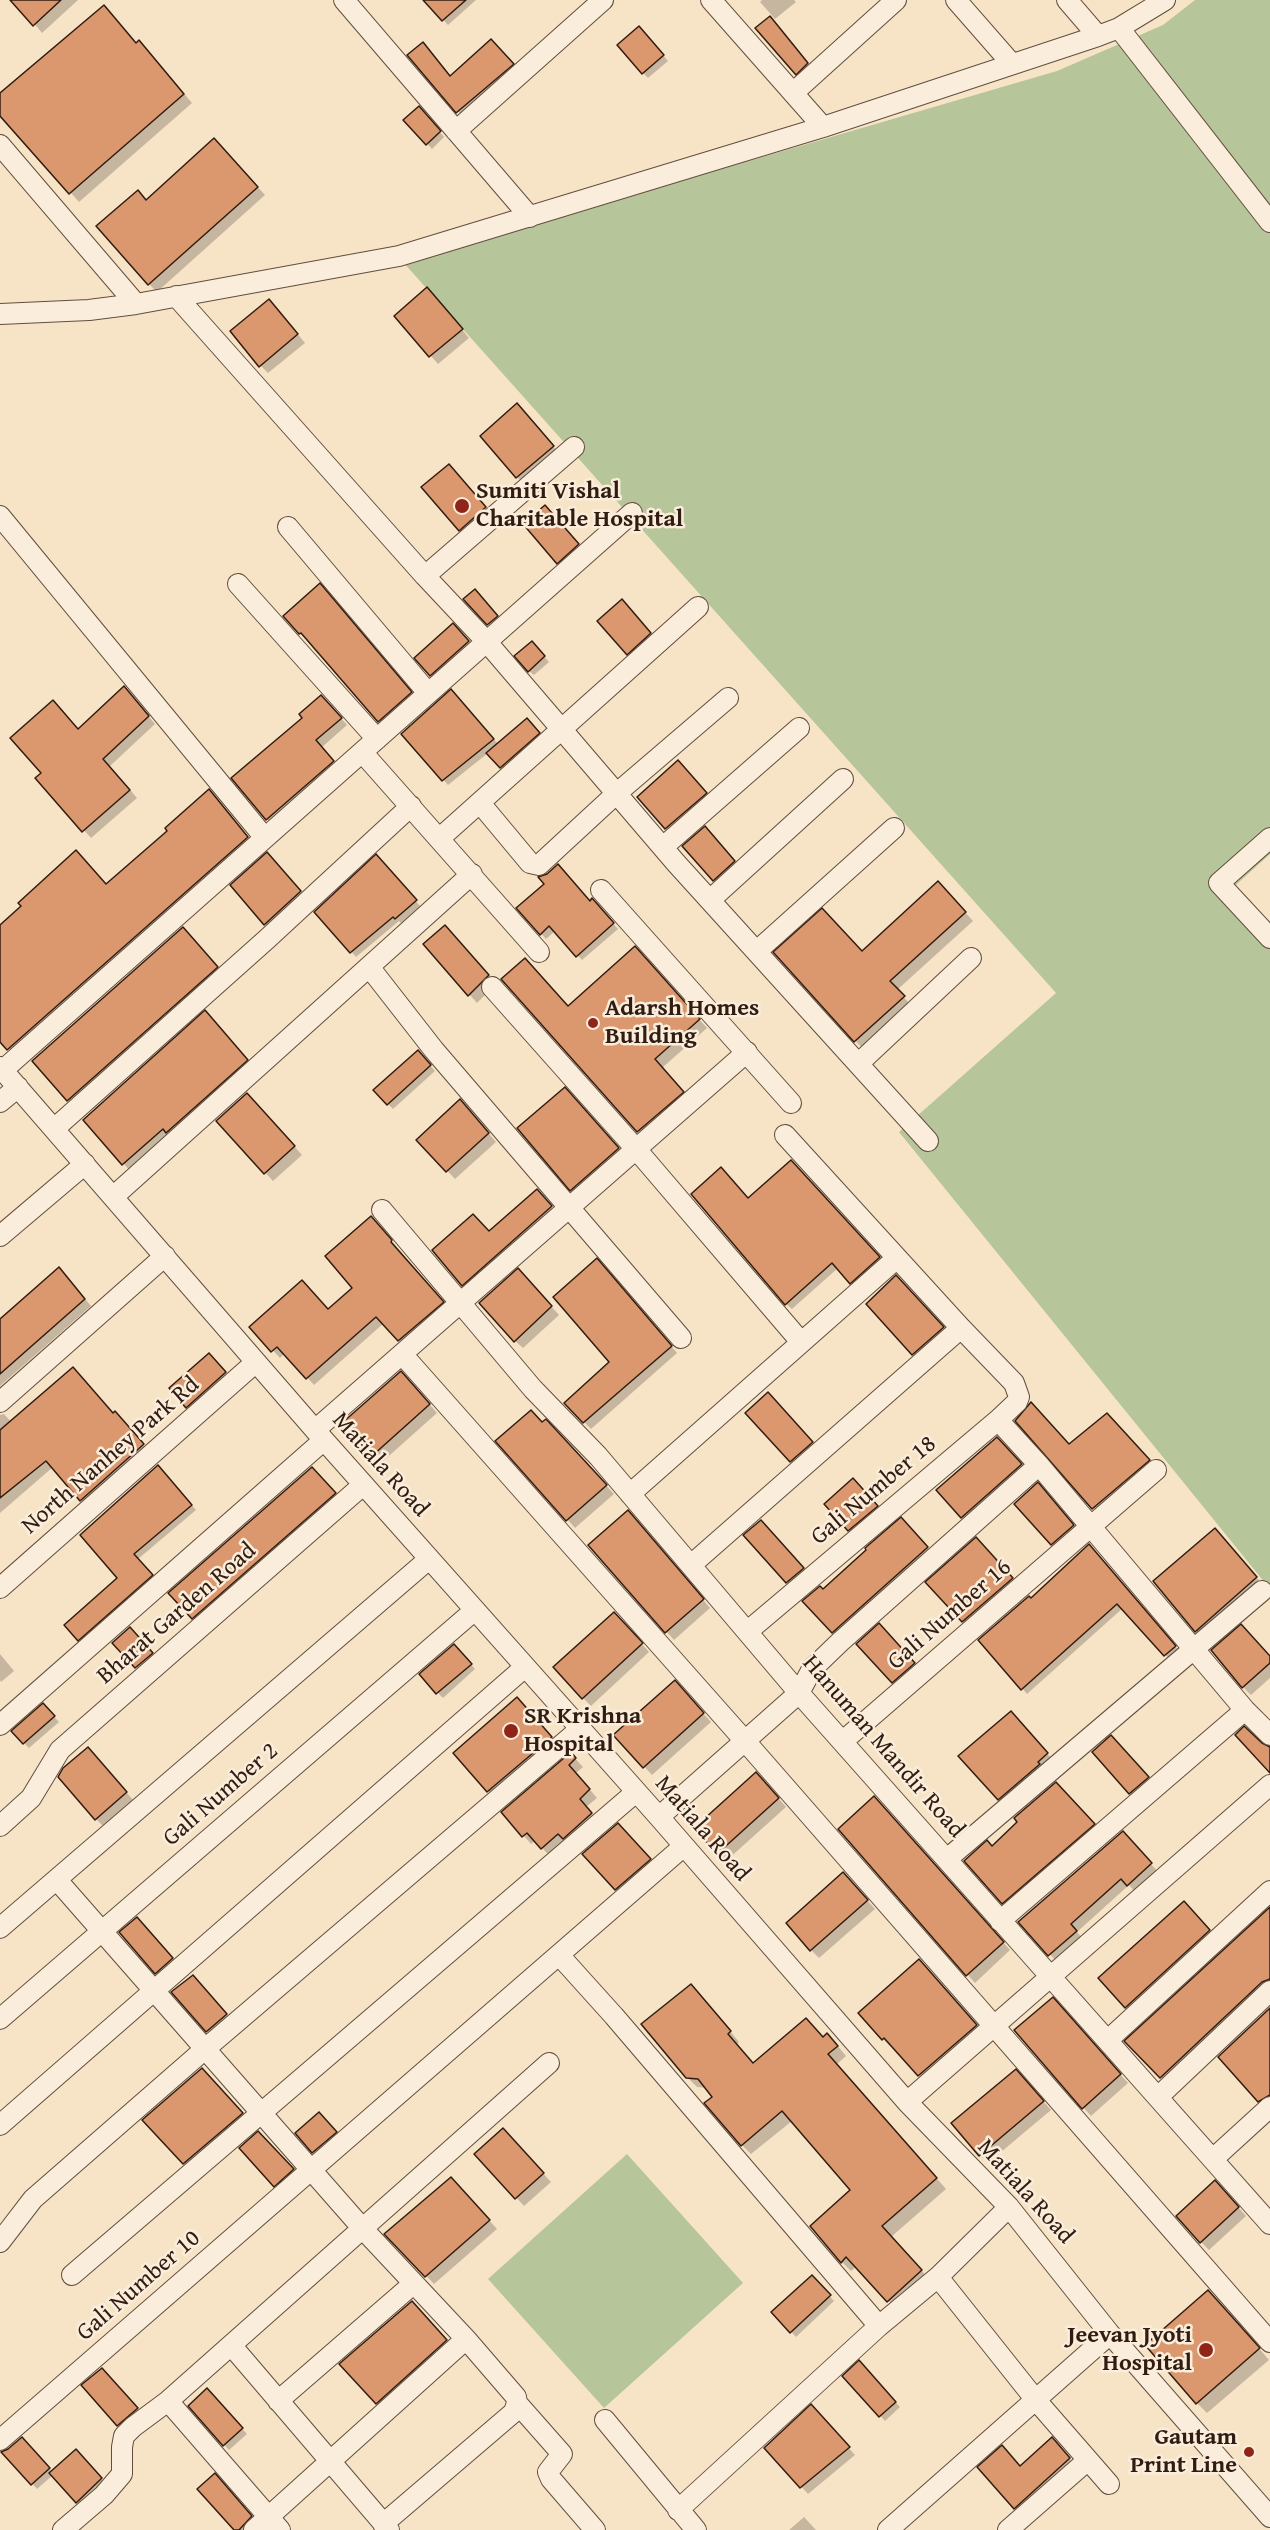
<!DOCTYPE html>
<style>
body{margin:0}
canvas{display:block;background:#f7e4c7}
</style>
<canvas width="1270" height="2530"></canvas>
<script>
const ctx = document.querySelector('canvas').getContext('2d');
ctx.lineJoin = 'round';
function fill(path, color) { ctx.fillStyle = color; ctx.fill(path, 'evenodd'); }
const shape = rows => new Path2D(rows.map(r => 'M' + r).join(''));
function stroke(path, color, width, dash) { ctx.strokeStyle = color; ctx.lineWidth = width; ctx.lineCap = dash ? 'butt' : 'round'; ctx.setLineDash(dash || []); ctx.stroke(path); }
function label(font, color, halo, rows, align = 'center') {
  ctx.font = font + ' "Gentium Book Plus",serif'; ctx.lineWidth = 5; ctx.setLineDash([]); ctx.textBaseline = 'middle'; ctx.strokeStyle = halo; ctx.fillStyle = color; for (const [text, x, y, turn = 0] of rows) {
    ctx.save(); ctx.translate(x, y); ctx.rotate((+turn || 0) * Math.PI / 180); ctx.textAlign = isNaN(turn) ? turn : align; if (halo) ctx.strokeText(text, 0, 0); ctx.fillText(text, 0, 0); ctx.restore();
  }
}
fill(shape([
 [1195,0,1270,0,1270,854,1226,894,1270,941,1270,1589,899,1132,1056,993,403,262,1057,71,1163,25],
 [627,2154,743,2283,604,2408,488,2279]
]), '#b7c59a');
fill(shape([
 [15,0,78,0,42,33],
 [425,0,476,0,448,25],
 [762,0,794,0,796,2,775,19,760,2],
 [769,18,809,66,799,75,757,28],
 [644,33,668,61,648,78,643,73],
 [491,41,517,70,463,117,409,55,451,77],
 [137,44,148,51,192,103,79,202,0,113,0,95],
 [424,113,444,137,432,149,405,120],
 [222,148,265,195,157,292,149,284],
 [435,297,469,338,438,364,396,316],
 [277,309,305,343,268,373,261,366],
 [522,410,558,452,522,482,517,477],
 [456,474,493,516,468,538,460,530],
 [550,512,583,550,563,567,558,563],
 [326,592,417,700,386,728,308,639,300,633],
 [480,596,502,621,493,629,465,599],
 [627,606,655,639,633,659,628,654],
 [453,626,473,647,436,680,431,675],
 [537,648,549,662,534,675,529,671],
 [131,695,155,724,110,766,137,798,91,838,37,778,79,730],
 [456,696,498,744,532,725,543,739,506,772,488,753,448,785,403,734],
 [328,703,347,725,321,748,339,769,273,825,267,819],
 [683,767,711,799,671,833,639,797],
 [217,799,256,846,17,1057,0,1040,0,927,106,886],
 [710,833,739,867,719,885,685,846],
 [272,859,305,897,270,929,232,885],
 [381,861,420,906,401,923,399,921,356,957,316,912],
 [946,891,973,921,897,990,911,1005,863,1049,775,953,862,953],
 [597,905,618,929,582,960,555,931,546,939,518,908],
 [453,935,496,984,477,1003,425,944],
 [191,936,225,976,76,1108,34,1061],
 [643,956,707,1028,662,1068,690,1100,646,1139,503,979,568,1007],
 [213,1020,254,1069,131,1172,85,1120],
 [423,1057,435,1071,393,1109,388,1104],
 [570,1094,623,1154,576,1195,571,1190],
 [255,1102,302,1155,273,1181,218,1121],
 [468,1109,496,1142,455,1179,418,1140],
 [797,1167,885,1263,856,1288,838,1268,792,1309,786,1304,749,1200],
 [542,1196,556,1212,468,1290,463,1285,489,1233],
 [378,1225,450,1309,406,1347,384,1323,314,1385,285,1353,280,1358,251,1327,329,1310,355,1288],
 [603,1267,677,1353,591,1429,566,1404,611,1362],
 [65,1275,91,1306,0,1386,0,1321],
 [526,1278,559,1315,523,1348,515,1341],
 [904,1285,951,1336,921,1362,913,1354],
 [214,1360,230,1378,192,1412,187,1407],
 [409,1381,437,1413,381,1463,344,1423],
 [775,1402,819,1451,799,1469,747,1413],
 [4,1414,11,1422,113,1415,121,1420,150,1452,88,1506,53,1467,0,1513,0,1415],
 [1017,1421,1070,1446,1114,1422,1156,1468,1100,1516],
 [543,1424,554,1429,614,1494,575,1528,497,1441],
 [997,1439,1026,1470,967,1522,938,1490],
 [162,1471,196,1510,138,1559,156,1580,84,1644,79,1639,119,1578],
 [320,1476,343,1502,201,1626,193,1618],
 [853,1480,882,1512,854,1535,826,1504],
 [1046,1492,1081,1534,1060,1552,1052,1544],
 [636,1520,710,1608,674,1640,590,1546],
 [906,1524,932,1553,838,1637,804,1601,823,1591],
 [766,1527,808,1574,792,1587,745,1536],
 [1222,1538,1264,1586,1204,1639,1155,1582],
 [983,1546,1019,1586,970,1628,928,1582],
 [1094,1551,1180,1652,1170,1660,1123,1608,1027,1694,980,1640],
 [622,1622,649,1652,591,1706,583,1698],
 [130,1629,157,1659,141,1672,114,1643],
 [884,1630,919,1669,898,1687,893,1682],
 [459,1651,475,1669,443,1698,438,1693],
 [0,1654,14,1671,1,1682,0,1680],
 [1270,1658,1270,1678,1251,1695,1243,1687],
 [682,1690,711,1722,652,1775,615,1735],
 [524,1707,559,1746,496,1799,455,1754],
 [48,1710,59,1722,29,1748,24,1743],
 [1015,1718,1052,1759,1004,1804,999,1799],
 [1111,1737,1153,1783,1135,1798,1094,1753],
 [571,1754,583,1767,576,1773,597,1798,586,1807,599,1822,550,1856,535,1841,531,1844,503,1812],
 [95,1757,134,1801,104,1827,96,1819],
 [764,1782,786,1807,726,1861,696,1829],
 [1056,1784,1100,1830,1009,1909,1003,1903,992,1847],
 [882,1806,1010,1950,975,1983,840,1829],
 [626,1833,657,1868,624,1897,616,1889],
 [1130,1840,1158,1872,1135,1892,1129,1885,1077,1932,1083,1939,1057,1962,1020,1922],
 [851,1882,875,1909,819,1958,811,1950],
 [1270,1909,1270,1986,1167,2083,1126,2042],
 [1192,1911,1217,1939,1134,2015,1100,1979],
 [142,1924,177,1964,161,1978,156,1973],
 [927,1969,984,2034,927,2083,893,2045,891,2047,883,2039],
 [198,1982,231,2020,212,2036,173,1992],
 [701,1996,739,2042,737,2044,753,2064,823,2038,837,2045,846,2056,837,2064,946,2189,891,2237,931,2281,898,2311,857,2266,851,2271,842,2262,852,2190,792,2121,751,2154,742,2145,707,2088,697,2087,687,2077],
 [1060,2007,1128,2083,1091,2116,1016,2031],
 [210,2077,250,2122,192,2171,144,2120],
 [1024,2079,1051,2110,988,2163,980,2155],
 [324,2119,341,2138,318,2157,297,2133],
 [511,2138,551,2182,524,2206,476,2154],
 [276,2151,298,2175,280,2190,275,2186],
 [459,2187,497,2229,434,2284,386,2234],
 [1223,2190,1246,2216,1209,2250,1201,2242],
 [812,2277,834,2301,796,2337,773,2312],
 [1219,2302,1269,2360,1207,2413,1197,2403],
 [418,2309,452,2347,383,2409,377,2403],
 [864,2367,900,2407,885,2421,844,2376],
 [107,2375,142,2414,124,2430,119,2425],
 [207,2390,247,2434,229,2450,190,2406],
 [818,2413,855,2455,808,2494,766,2448],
 [22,2439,53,2473,81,2456,106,2484,82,2507,53,2475,37,2489,4,2452],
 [1059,2446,1076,2466,1022,2515,1015,2508,1020,2467],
 [220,2480,256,2522,248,2530,236,2530],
 [804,2517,816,2530,789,2530]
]), '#0003');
const building = shape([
 [10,0,61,0,33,26,10,0],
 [423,0,466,0,442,21,423,0],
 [104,5,136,43,139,40,184,94,69,194,0,116,0,93,104,5],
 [770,16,808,63,796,75,755,28,770,16],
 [639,26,664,55,642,74,617,45,639,26],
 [491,39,514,64,456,113,407,55,423,42,450,76,491,39],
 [419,106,441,131,426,145,403,120,419,106],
 [214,138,258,187,148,285,96,226,138,190,146,200,214,138],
 [427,287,463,329,429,357,394,316,427,287],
 [269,299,298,334,259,367,230,331,269,299],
 [517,403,554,446,516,478,480,436,517,403],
 [449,464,486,507,459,531,421,487,449,464],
 [545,505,579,544,557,564,523,524,545,505],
 [320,583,412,692,378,722,301,633,299,634,283,616,320,583],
 [475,589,498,616,487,625,463,599,475,589],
 [622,599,651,633,627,655,597,621,622,599],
 [453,623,469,641,430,676,414,658,453,623],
 [532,641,545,656,528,672,514,656,532,641],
 [124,686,149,716,103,759,130,790,82,832,35,778,41,773,10,738,53,700,78,729,124,686],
 [451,689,494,739,442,781,401,734,451,689],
 [321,695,342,718,316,740,334,761,266,820,231,778,302,718,299,714,321,695],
 [527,718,540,733,500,768,486,753,527,718],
 [678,760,707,793,665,829,637,797,678,760],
 [209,789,248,837,7,1050,0,1042,0,925,21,906,18,903,76,850,106,884,167,831,165,828,209,789],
 [705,826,735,861,713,881,682,846,705,826],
 [267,852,301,891,264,925,230,885,267,852],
 [376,854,417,900,395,919,393,917,350,953,314,912,376,854],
 [558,864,590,901,592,898,614,923,576,957,549,926,540,935,516,908,544,884,538,877,547,874,558,864],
 [938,881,966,912,890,981,905,996,854,1042,773,952,822,908,862,951,938,881],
 [445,925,489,975,468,996,423,944,445,925],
 [183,927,218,967,67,1101,32,1061,183,927],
 [635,946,700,1019,655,1059,684,1092,637,1132,501,979,525,958,568,1006,635,946],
 [205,1010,248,1060,166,1133,163,1129,122,1165,83,1120,205,1010],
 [418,1050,431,1065,387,1105,373,1090,418,1050],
 [565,1087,619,1148,570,1191,517,1128,565,1087],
 [247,1093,295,1146,264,1174,216,1121,247,1093],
 [460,1099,489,1133,446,1172,416,1140,460,1099],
 [791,1160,880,1257,850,1284,832,1263,785,1305,691,1194,721,1167,748,1198,791,1160],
 [537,1189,552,1206,462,1286,432,1250,473,1214,489,1231,537,1189],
 [371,1216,392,1240,391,1242,444,1302,398,1341,376,1317,306,1379,277,1347,271,1352,249,1327,302,1280,328,1309,352,1288,325,1256,371,1216],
 [597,1258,672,1346,583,1423,564,1403,609,1362,553,1297,597,1258],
 [59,1267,85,1299,0,1374,0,1319,59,1267],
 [518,1268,552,1306,514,1342,479,1303,518,1268],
 [896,1275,944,1327,912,1355,866,1304,896,1275],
 [209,1353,226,1372,186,1408,169,1388,209,1353],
 [73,1367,113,1413,115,1411,144,1444,80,1501,46,1461,0,1498,0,1430,73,1367],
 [401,1371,430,1404,372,1456,342,1423,401,1371],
 [768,1392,813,1442,790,1462,745,1413,768,1392],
 [1031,1402,1069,1444,1107,1413,1150,1460,1092,1509,1015,1421,1031,1402],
 [531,1410,542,1422,546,1419,607,1485,566,1521,495,1441,531,1410],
 [997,1437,1022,1464,961,1518,936,1490,997,1437],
 [158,1465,192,1505,134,1554,153,1575,78,1641,64,1625,117,1578,80,1535,158,1465],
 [312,1467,336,1493,192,1619,168,1593,312,1467],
 [853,1478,878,1506,848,1531,824,1504,853,1478],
 [1038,1482,1074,1525,1051,1545,1014,1504,1038,1482],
 [628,1510,704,1599,665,1633,588,1545,628,1510],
 [901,1517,928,1547,832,1633,802,1601,820,1586,823,1589,866,1550,865,1548,901,1517],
 [761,1520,804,1568,786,1583,743,1535,761,1520],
 [1215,1528,1257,1577,1195,1632,1153,1581,1215,1528],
 [976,1537,1013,1578,962,1622,925,1582,976,1537],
 [1089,1544,1176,1646,1164,1656,1117,1604,1021,1690,978,1640,1029,1596,1031,1598,1089,1544],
 [614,1612,643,1643,582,1699,553,1667,614,1612],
 [879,1623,915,1663,892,1683,856,1644,879,1623],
 [1241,1624,1270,1656,1270,1663,1242,1688,1211,1650,1241,1624],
 [130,1627,153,1653,135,1668,112,1643,130,1627],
 [454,1644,472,1664,436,1694,419,1674,454,1644],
 [675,1680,704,1713,643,1768,613,1735,675,1680],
 [517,1697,552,1737,487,1792,453,1753,517,1697],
 [43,1703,55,1716,23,1744,11,1731,43,1703],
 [1011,1711,1048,1753,1038,1762,1040,1764,998,1800,958,1756,1011,1711],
 [1244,1726,1262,1743,1270,1747,1270,1773,1235,1735,1244,1726],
 [1111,1735,1149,1777,1129,1794,1092,1752,1111,1735],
 [88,1747,127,1792,95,1820,58,1777,63,1768,88,1747],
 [571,1752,576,1758,569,1765,590,1789,580,1799,592,1813,563,1839,558,1834,541,1849,527,1833,522,1837,501,1812,571,1752],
 [756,1772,779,1798,717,1854,694,1828,756,1772],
 [1056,1782,1095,1824,1002,1904,964,1861,987,1840,992,1846,1017,1822,1014,1818,1056,1782],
 [874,1796,1004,1942,966,1976,838,1829,874,1796],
 [618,1823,651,1859,615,1890,582,1854,618,1823],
 [1123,1831,1152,1863,1127,1886,1121,1879,1071,1924,1077,1931,1048,1956,1018,1922,1123,1831],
 [843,1872,868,1900,810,1951,786,1923,843,1872],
 [1184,1901,1210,1930,1125,2008,1098,1978,1184,1901],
 [1270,1907,1270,1979,1262,1982,1160,2078,1124,2041,1270,1907],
 [137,1917,173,1958,155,1974,119,1932,137,1917],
 [919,1959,977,2025,918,2076,884,2038,882,2040,858,2013,919,1959],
 [193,1975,227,2014,206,2032,171,1992,193,1975],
 [691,1984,731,2031,728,2034,753,2063,806,2018,823,2037,827,2033,838,2046,828,2054,937,2178,882,2226,922,2270,887,2302,846,2257,841,2263,810,2226,850,2190,782,2111,741,2146,704,2103,712,2097,698,2079,686,2078,641,2024,691,1984],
 [1053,1997,1121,2074,1082,2109,1014,2030,1053,1997],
 [1270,2008,1270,2095,1258,2102,1218,2057,1270,2008],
 [202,2068,243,2113,183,2164,142,2120,202,2068],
 [1016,2069,1044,2101,979,2156,951,2123,1016,2069],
 [319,2112,337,2132,312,2153,295,2133,319,2112],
 [503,2128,544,2173,515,2199,474,2154,503,2128],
 [258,2131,294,2169,274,2187,239,2148,258,2131],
 [451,2177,490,2220,425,2277,384,2234,451,2177],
 [1215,2180,1239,2207,1200,2243,1176,2216,1215,2180],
 [812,2275,831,2295,790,2333,771,2312,812,2275],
 [1208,2290,1260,2348,1196,2404,1145,2345,1208,2290],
 [412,2301,447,2340,376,2404,339,2364,412,2301],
 [859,2360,896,2402,879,2417,842,2376,859,2360],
 [102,2368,138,2408,117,2426,81,2385,102,2368],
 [207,2388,243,2428,223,2446,188,2406,207,2388],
 [811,2404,850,2447,800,2488,764,2448,811,2404],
 [22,2437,50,2468,31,2485,1,2452,8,2449,22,2437],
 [1052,2437,1070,2458,1014,2509,977,2467,1002,2445,1020,2466,1052,2437],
 [76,2449,102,2478,76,2503,49,2473,76,2449],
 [215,2473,252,2516,239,2530,234,2530,197,2489,215,2473]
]);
fill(building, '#db976e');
stroke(building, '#301c10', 1.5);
const minor = shape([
 [344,0,530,217],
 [711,0,823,127],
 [956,0,1012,64],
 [1067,0,1098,36],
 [1119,28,1270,222],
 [793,93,896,0],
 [456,131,603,0],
 [0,145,136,304],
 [176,296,425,576,486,641,676,863,928,1141],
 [0,314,89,310,136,304,399,256,823,127,1098,36,1119,28,1165,0],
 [0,516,265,838],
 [288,527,428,693],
 [425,576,574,447],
 [238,584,377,739],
 [362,752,539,952],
 [480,803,530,863,539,865,617,793,728,698],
 [440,838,698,607],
 [1270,838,1219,883,1270,938],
 [663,847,799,728],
 [601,890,791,1103],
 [710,900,843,779],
 [757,951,894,828],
 [370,968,434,1050,681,1338],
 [492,987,636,1149,801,1342],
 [858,1064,971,958],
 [0,1067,315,1430,659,1817,907,2102,1009,2207,1110,2334,1270,2517],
 [3,1070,632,513],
 [0,1102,18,1087],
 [54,1129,267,939,411,806],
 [113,1197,472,874],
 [382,1210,533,1389,598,1456,799,1693,1270,2224],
 [0,1236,85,1164],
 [402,1354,745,1741,1270,2342],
 [0,1402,165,1256],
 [998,1420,1039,1465,1245,1710,1270,1735],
 [315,1430,747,1052],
 [630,1494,897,1258],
 [691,1565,961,1328],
 [0,1588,256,1362],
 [748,1631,998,1420,1017,1402,1019,1397,1014,1383,961,1328,785,1135],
 [0,1725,324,1440],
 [843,1741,1156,1470],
 [659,1817,799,1693,812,1669,840,1642,1039,1465],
 [0,1826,31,1798,60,1750,363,1485],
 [947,1859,1262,1591],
 [57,1880,363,2229,466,2339,516,2397,517,2403,514,2412,383,2524],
 [1000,1921,1245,1710],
 [0,1928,429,1559],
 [559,1955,614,2016,879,2326],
 [0,2019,475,1610],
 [1108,2040,1270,1891],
 [1158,2097,1270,1991],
 [907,2102,1270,1785],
 [0,2125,525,1667],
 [1213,2159,1270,2107],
 [0,2242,33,2199,205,2049,580,1729],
 [72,2275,636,1792],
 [938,2277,1035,2399,1109,2484],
 [231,2345,389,2530],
 [168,2401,280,2530],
 [278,2401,413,2284],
 [517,2403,562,2454,548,2472,551,2479,595,2530],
 [605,2420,696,2530],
 [0,2440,684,1846],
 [678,2510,879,2326,938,2277,1009,2207],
 [63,2530,104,2495,122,2474,122,2447,124,2436,133,2427,168,2401,549,2063],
 [254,2530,466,2339],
 [888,2530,1110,2334],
 [1008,2530,1088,2460]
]);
stroke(minor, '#624e3e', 22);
stroke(minor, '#faeddb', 20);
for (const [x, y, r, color] of [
 [462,506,8,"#8f2418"],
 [593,1023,6,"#8f2418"],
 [511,1731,8,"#8f2418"],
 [1206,2350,8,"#8f2418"],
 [1249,2452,6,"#8f2418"]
]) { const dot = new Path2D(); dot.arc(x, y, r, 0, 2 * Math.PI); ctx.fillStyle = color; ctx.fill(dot); stroke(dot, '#faeddb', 2); }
label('bold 24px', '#301c10', '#faeddb', [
 ["Sumiti Vishal",476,492],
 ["Charitable Hospital",476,520],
 ["Adarsh Homes",605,1009],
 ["Building",605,1037],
 ["SR Krishna",524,1717],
 ["Hospital",524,1745],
 ["Jeevan Jyoti",1192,2336,"right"],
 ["Hospital",1192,2364,"right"],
 ["Gautam",1237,2438,"right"],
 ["Print Line",1237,2466,"right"]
], 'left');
label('24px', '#301c10', '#faeddb', [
 ["North Nanhey Park Rd",111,1456,-41],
 ["Matiala Road",380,1465,48],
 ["Gali Number 18",874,1491,-40],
 ["Bharat Garden Road",177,1614,-41],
 ["Gali Number 16",950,1615,-41],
 ["Hanuman Mandir Road",883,1747,49],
 ["Gali Number 2",221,1795,-41],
 ["Matiala Road",702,1829,49],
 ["Matiala Road",1025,2192,48],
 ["Gali Number 10",139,2286,-41]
]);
</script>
